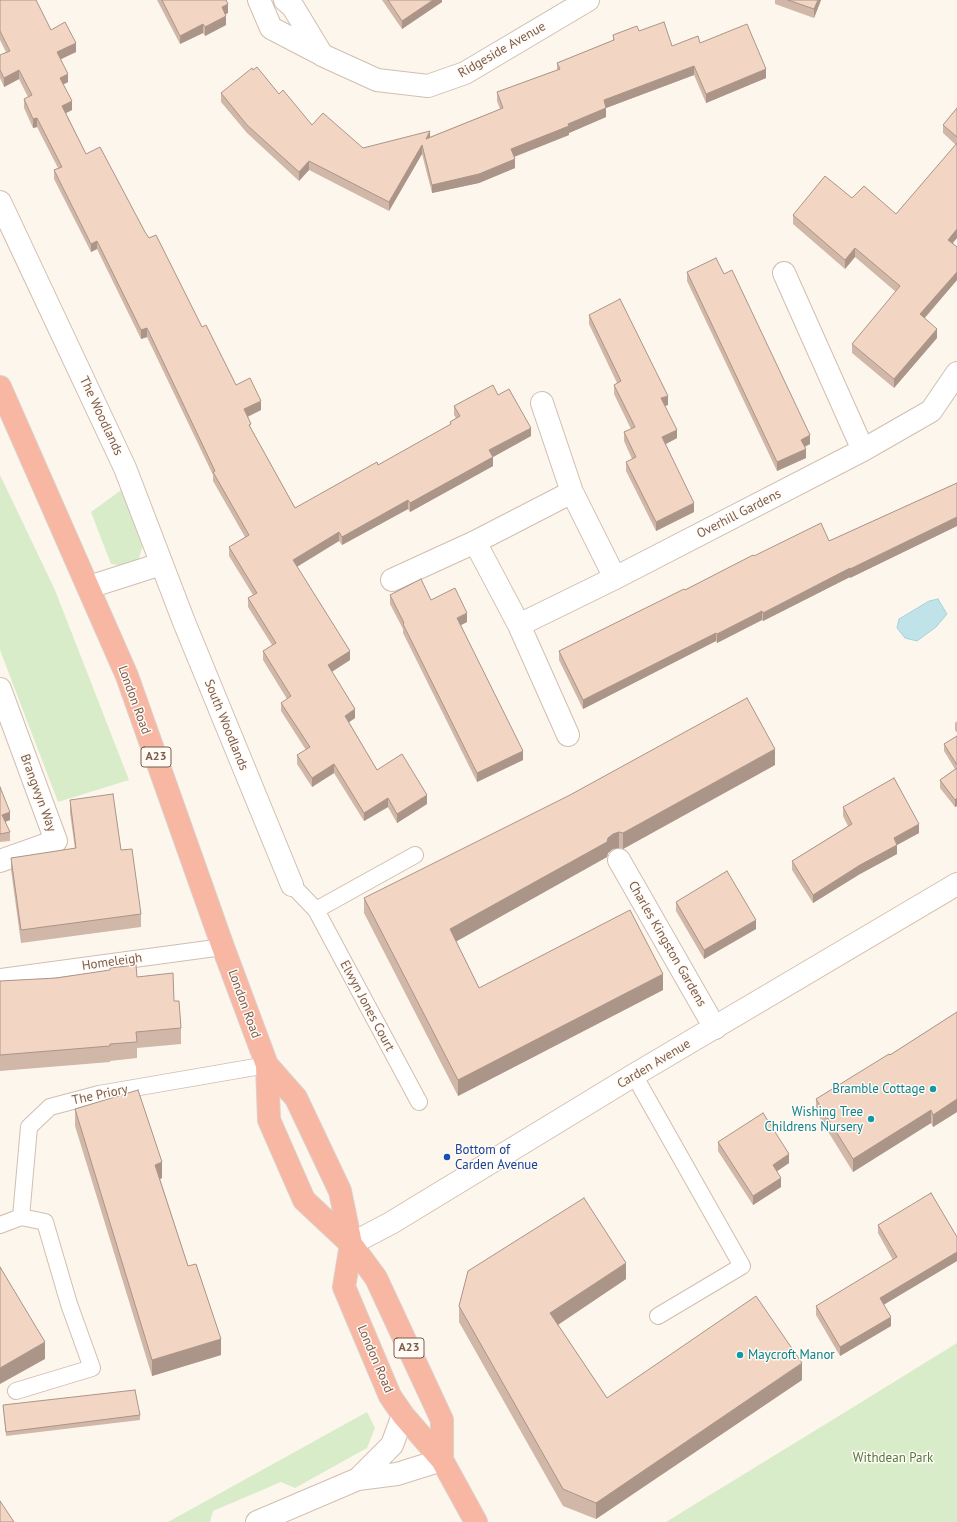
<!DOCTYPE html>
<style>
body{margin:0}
canvas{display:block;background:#fdf6ec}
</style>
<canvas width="957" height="1522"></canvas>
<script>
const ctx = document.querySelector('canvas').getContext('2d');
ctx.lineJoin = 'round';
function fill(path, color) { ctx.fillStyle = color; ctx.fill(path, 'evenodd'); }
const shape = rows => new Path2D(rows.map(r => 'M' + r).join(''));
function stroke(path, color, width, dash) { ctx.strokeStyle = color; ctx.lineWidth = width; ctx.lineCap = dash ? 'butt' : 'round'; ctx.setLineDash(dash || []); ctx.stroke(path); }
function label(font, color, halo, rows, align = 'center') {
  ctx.font = font + ' "PT Sans",sans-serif'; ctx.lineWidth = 3; ctx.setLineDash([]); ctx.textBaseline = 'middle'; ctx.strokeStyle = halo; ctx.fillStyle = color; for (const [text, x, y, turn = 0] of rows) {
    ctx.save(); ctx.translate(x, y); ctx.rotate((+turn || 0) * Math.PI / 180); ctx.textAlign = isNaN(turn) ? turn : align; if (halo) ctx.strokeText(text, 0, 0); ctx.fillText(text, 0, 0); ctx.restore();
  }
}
fill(shape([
 [0,475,55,590,129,780,58,802,0,650],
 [124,488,143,545,139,558,126,566,111,564,91,512],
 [957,1343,957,1522,666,1522,855,1406],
 [367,1412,375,1428,367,1448,295,1488,281,1482,213,1511,210,1522,168,1522]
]), '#d8ecc9');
const water = shape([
 [938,599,947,614,936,627,917,641,905,638,897,628,899,619,929,601,938,599]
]);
fill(water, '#bfe3e8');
stroke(water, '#a5d3da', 1);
const lane = shape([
 [292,885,316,910,419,1102],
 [316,910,415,855],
 [0,977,223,947],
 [634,1075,742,1266,658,1316],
 [0,1225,21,1217,29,1127,50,1107,99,1094,267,1065],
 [16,1391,92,1368,69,1304,45,1222,21,1217]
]);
const street = shape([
 [259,0,271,28,321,54],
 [285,0,293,7,322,55,377,80,428,86,465,73,588,0],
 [0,202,125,468,184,622,292,885],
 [784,273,863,450],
 [542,403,572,492],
 [615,578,572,492,475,542,519,625,615,578,863,450,931,411,957,373],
 [392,580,475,542],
 [89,587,161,564],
 [519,625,568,735],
 [0,689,56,841,0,861],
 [619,860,715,1028],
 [358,1479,392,1445,403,1415],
 [257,1522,358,1479,397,1474,442,1460]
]);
const secondary = shape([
 [351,1244,391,1223,634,1075,957,884]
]);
const highway = shape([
 [0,387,127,676,223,947,267,1065,296,1098,340,1191,351,1244,344,1287,390,1396,403,1415,442,1460,476,1522],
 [267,1065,269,1120,304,1200,351,1244,376,1278,442,1420,442,1460]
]);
stroke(lane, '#d1beb0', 18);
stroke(street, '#d1beb0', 24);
stroke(secondary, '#d6c0b0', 24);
stroke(highway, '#dad1cd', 24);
stroke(lane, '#fff', 16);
stroke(street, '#fff', 22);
stroke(secondary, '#fff', 22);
stroke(highway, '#f7b7a3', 22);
fill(shape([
 [0,0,51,30,76,52,61,59,68,82,63,85,72,110,66,113,86,154,145,232,202,327,236,385,261,410,248,417,251,429,295,508,378,465,450,425,450,422,456,418,454,415,454,406,498,395,531,436,493,457,493,466,410,512,408,509,342,545,339,541,297,567,350,660,332,672,355,718,349,722,377,770,427,804,397,823,388,807,364,821,334,773,312,787,297,764,297,755,306,750,281,711,281,703,287,699,263,660,263,651,272,645,248,607,248,598,253,595,229,556,229,547,245,537,213,481,213,475,147,337,141,339,97,249,91,252,54,179,54,170,58,168,37,127,33,128,24,108,24,99,28,97,19,79,4,87,0,78,0,55,6,52,0,40],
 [157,0,226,0,228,13,225,14,226,25,205,36,203,33,180,44],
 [382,0,442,0,442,2,402,29],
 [775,0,821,0,814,18,775,4],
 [639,31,672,46,700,43,766,78,706,103,694,75,606,108,606,117,569,133,569,135,514,157,515,168,479,183,432,193,422,154,389,211,309,170,299,181,247,133,221,102,221,93,279,94,312,125,363,148,430,137,500,109,497,101,497,92,557,70,557,63,613,40,613,35],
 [957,108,957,238,953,243,957,247,957,280,925,318,937,338,894,388,852,353,852,344,896,292,855,257,845,269,793,224,793,215,852,198,896,214,956,145,943,133,943,125],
 [687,272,724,274,810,444,805,447,806,458,777,471,687,281],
 [589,315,668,405,665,406,677,438,666,444,694,512,656,531,626,471,626,462,632,459,624,441,624,432,631,429,614,394,614,385,617,383,589,324],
 [957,483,957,526,850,578,850,577,763,621,762,620,717,643,716,641,583,709,559,660,559,651,754,556,829,541],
 [390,595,431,600,467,622,461,625,523,760,477,782,403,633,403,629,390,604],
 [957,721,957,733,955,730,955,723],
 [957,736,957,806,955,807,940,788,940,780,955,769,944,751,944,744],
 [775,765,623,849,619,848,613,849,608,853,607,857,456,941,479,988,663,990,458,1096,364,913,364,898],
 [0,787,10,820,5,822,10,832,10,841,0,842],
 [70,800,121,850,141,914,141,927,21,943,11,870,11,858,75,849,70,813],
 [843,807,919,833,897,845,897,854,860,874,813,903,792,870,792,861,848,826,843,816],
 [676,902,756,929,704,959,676,911],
 [137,977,174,1001,181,1028,181,1044,137,1048,137,1058,110,1061,110,1062,0,1071,0,981],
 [957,1012,957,1112,933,1127,931,1123,853,1172,816,1112,816,1099,890,1055],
 [75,1109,162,1178,160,1179,188,1266,221,1355,152,1376,75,1126],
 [718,1142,789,1163,777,1171,781,1187,753,1205,718,1151],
 [878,1225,957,1237,957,1261,884,1304,891,1326,840,1356,816,1315,816,1306,893,1260,878,1233],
 [626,1279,558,1325,607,1398,802,1380,596,1519,563,1506,459,1322,459,1306],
 [3,1405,140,1415,140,1420,6,1436]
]), '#d1b7a8');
fill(shape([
 [433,0,442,0,442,2,402,29,402,21],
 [818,0,821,0,814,18,814,9],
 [228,4,228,13,222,16,222,7],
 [226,16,226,25,205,36,205,27],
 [203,24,203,33,180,44,180,36],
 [76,43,76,52,57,61,57,52],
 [694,66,694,75,606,108,606,117,569,133,569,135,511,158,511,149,568,124,604,100],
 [766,69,766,78,706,103,706,94],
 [19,70,19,79,4,87,4,78],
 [68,74,68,82,60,86,60,78],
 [72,101,72,110,62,115,62,106],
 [37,118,37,127,33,128,33,119],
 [430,131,430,140,426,139],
 [422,145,422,154,389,211,389,202],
 [515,159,515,168,479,183,432,193,432,185],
 [309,161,309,170,299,181,299,172],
 [957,229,957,238,948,248,948,240],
 [97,241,97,249,91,252,91,244],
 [855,248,855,257,845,269,845,260],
 [957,272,957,280,920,323,920,314],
 [147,328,147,337,141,339,141,330],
 [937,329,937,338,894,388,894,379],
 [668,396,668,405,661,407,661,398],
 [261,401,261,410,244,418,244,409],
 [531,428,531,436,493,457,493,466,410,512,410,503,489,450],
 [677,430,677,438,662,446,662,437],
 [810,435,810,444,801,448,801,440],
 [806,449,806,458,777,471,777,462],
 [408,500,408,509,342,545,342,537],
 [694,503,694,512,656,531,656,522],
 [957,517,957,526,850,578,850,569],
 [339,532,339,541,293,569,293,560],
 [850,568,850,577,763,621,763,613],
 [762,611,762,620,717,643,717,634],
 [467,613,467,622,457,627,457,618],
 [716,633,716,641,583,709,583,700],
 [350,651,350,660,328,674,328,665],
 [355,709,355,718,345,725,345,716],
 [775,749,775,765,623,849,623,833],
 [523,751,523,760,477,782,477,773],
 [334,764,334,773,312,787,312,778],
 [427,795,427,804,397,823,397,814],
 [388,798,388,807,364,821,364,813],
 [957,798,957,806,955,807,955,800],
 [10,812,10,820,2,823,2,815],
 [919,824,919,833,897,845,897,854,860,874,813,903,813,895,894,838],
 [619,832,619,848,613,849,608,853,607,857,450,945,450,929,608,838,613,834],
 [756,920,756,929,704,959,704,950],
 [663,974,663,990,458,1096,458,1080],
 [957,1099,957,1112,933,1127,933,1115],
 [931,1110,931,1123,853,1172,853,1159],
 [789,1154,789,1163,773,1174,773,1165],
 [162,1162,162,1178,155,1182,155,1165],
 [781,1178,781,1187,753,1205,753,1196],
 [957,1252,957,1261,880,1307,880,1298],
 [626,1263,626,1279,550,1330,550,1313],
 [891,1317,891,1326,840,1356,840,1347],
 [221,1339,221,1355,152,1376,152,1360],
 [45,1342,45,1359,0,1384,0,1368],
 [802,1363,802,1380,596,1519,596,1503]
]), '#aa9588');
const building = shape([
 [0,0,36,0,51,30,65,22,76,43,57,52,68,74,60,78,72,101,62,106,86,154,100,147,145,232,149,238,156,235,202,327,206,325,236,385,250,378,261,401,244,409,251,424,249,425,295,508,377,462,378,465,451,424,450,422,460,416,454,406,493,385,498,395,509,389,531,428,489,450,493,457,410,503,408,500,342,537,339,532,293,560,350,651,328,665,355,709,345,716,377,770,402,754,427,795,397,814,388,798,364,813,334,764,312,778,297,755,310,747,281,703,291,696,263,651,276,643,248,598,257,593,229,547,249,535,213,472,215,471,147,328,141,330,97,241,91,244,54,170,62,167,37,118,33,119,24,99,32,95,19,70,4,78,0,70,0,55,10,51,0,31,0,0],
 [162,0,226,0,228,4,222,7,226,16,205,27,203,24,180,36,162,0],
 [388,0,433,0,402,21,388,0],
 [788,0,818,0,814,9,788,0],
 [664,22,672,46,698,36,700,43,747,24,766,69,706,94,694,66,604,100,606,108,568,124,569,126,511,149,515,159,479,174,432,185,422,145,389,202,309,161,299,172,247,125,221,93,252,68,253,70,257,67,279,94,283,90,312,125,323,113,363,148,430,131,426,139,503,108,497,92,560,69,557,63,614,40,613,35,637,26,639,31,664,22],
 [957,108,957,137,943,125,957,108],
 [957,143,957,229,948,240,957,247,957,272,920,314,937,329,894,379,852,344,900,286,855,248,845,260,793,215,825,176,852,198,864,186,896,214,957,143],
 [716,258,724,274,732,270,810,435,801,440,806,449,777,462,687,272,716,258],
 [620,299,668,396,661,398,677,430,662,437,694,503,656,522,626,462,636,457,624,432,635,427,614,385,621,381,589,315,620,299],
 [957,483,957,517,850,569,850,568,763,613,762,611,717,634,716,633,583,700,559,651,684,589,685,590,753,555,754,556,821,523,829,541,957,483],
 [421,579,431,600,455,588,467,613,457,618,523,751,477,773,403,624,404,623,390,595,421,579],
 [747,698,775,749,623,833,619,832,613,834,608,838,607,842,450,929,479,988,630,910,663,974,458,1080,364,898,570,795,747,698],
 [957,736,957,765,944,744,957,736],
 [957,768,957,798,955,800,940,780,957,768],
 [894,778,919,824,894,838,897,845,860,865,813,895,792,861,852,824,843,807,894,778],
 [0,787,10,812,2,815,10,832,0,834,0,787],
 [113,794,121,850,132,849,141,914,21,930,11,858,76,848,70,800,113,794],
 [727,871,756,920,704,950,676,902,727,871],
 [136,965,137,977,173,973,174,1001,179,1001,181,1028,136,1032,137,1042,110,1044,110,1046,0,1055,0,981,56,978,110,970,110,968,136,965],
 [957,1012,957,1099,933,1115,931,1110,853,1159,816,1099,889,1054,890,1055,957,1012],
 [138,1090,162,1162,155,1165,188,1266,196,1264,221,1339,152,1360,75,1109,138,1090],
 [763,1113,789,1154,773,1165,781,1178,753,1196,718,1142,763,1113],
 [931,1193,957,1237,957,1252,880,1298,891,1317,840,1347,816,1306,897,1257,878,1225,931,1193],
 [584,1198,626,1263,550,1313,607,1398,756,1296,802,1363,596,1503,563,1489,459,1306,468,1271,584,1198],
 [0,1267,45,1342,0,1368,0,1267],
 [135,1390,140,1415,6,1432,3,1405,135,1390],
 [0,1501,14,1522,0,1522,0,1501]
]);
fill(building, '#f3d5c3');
stroke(building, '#aa9588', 1);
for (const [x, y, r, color] of [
 [933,1089,4,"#0f9aa8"],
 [871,1119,4,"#0f9aa8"],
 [447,1157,4,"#1a4fb4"],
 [740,1355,4,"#0f9aa8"]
]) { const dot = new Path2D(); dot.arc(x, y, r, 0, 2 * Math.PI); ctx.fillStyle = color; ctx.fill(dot); stroke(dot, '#fffaf3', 1.5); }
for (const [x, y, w] of [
 [156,757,30],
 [409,1348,30]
]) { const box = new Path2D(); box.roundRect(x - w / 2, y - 10, w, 20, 3); ctx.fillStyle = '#fffaf3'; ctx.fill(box); stroke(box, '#7a5c4d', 1); }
label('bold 12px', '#7a5c4d', null, [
 ["A23",156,757],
 ["A23",409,1348]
]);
label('13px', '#7a5c4d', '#fffaf3', [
 ["Ridgeside Avenue",502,50,-30],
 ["The Woodlands",101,416,65],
 ["Overhill Gardens",739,514,-27],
 ["London Road",134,700,70],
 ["South Woodlands",226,725,68],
 ["Brangwyn Way",38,793,70],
 ["Charles Kingston Gardens",667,944,60],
 ["Homeleigh",112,962,-8],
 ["London Road",244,1004,70],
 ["Elwyn Jones Court",367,1006,62],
 ["Carden Avenue",654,1064,-31],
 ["The Priory",100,1095,-12],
 ["London Road",375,1359,67]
]);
label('13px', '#0d838f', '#fffaf3', [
 ["Bramble Cottage",925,1089],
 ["Wishing Tree",863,1112],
 ["Childrens Nursery",863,1127],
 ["Maycroft Manor",748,1355,"left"]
], 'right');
label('13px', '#164399', '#fffaf3', [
 ["Bottom of",455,1150],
 ["Carden Avenue",455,1165]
], 'left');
label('13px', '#537a41', '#fffaf3', [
 ["Withdean Park",893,1458]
]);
</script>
